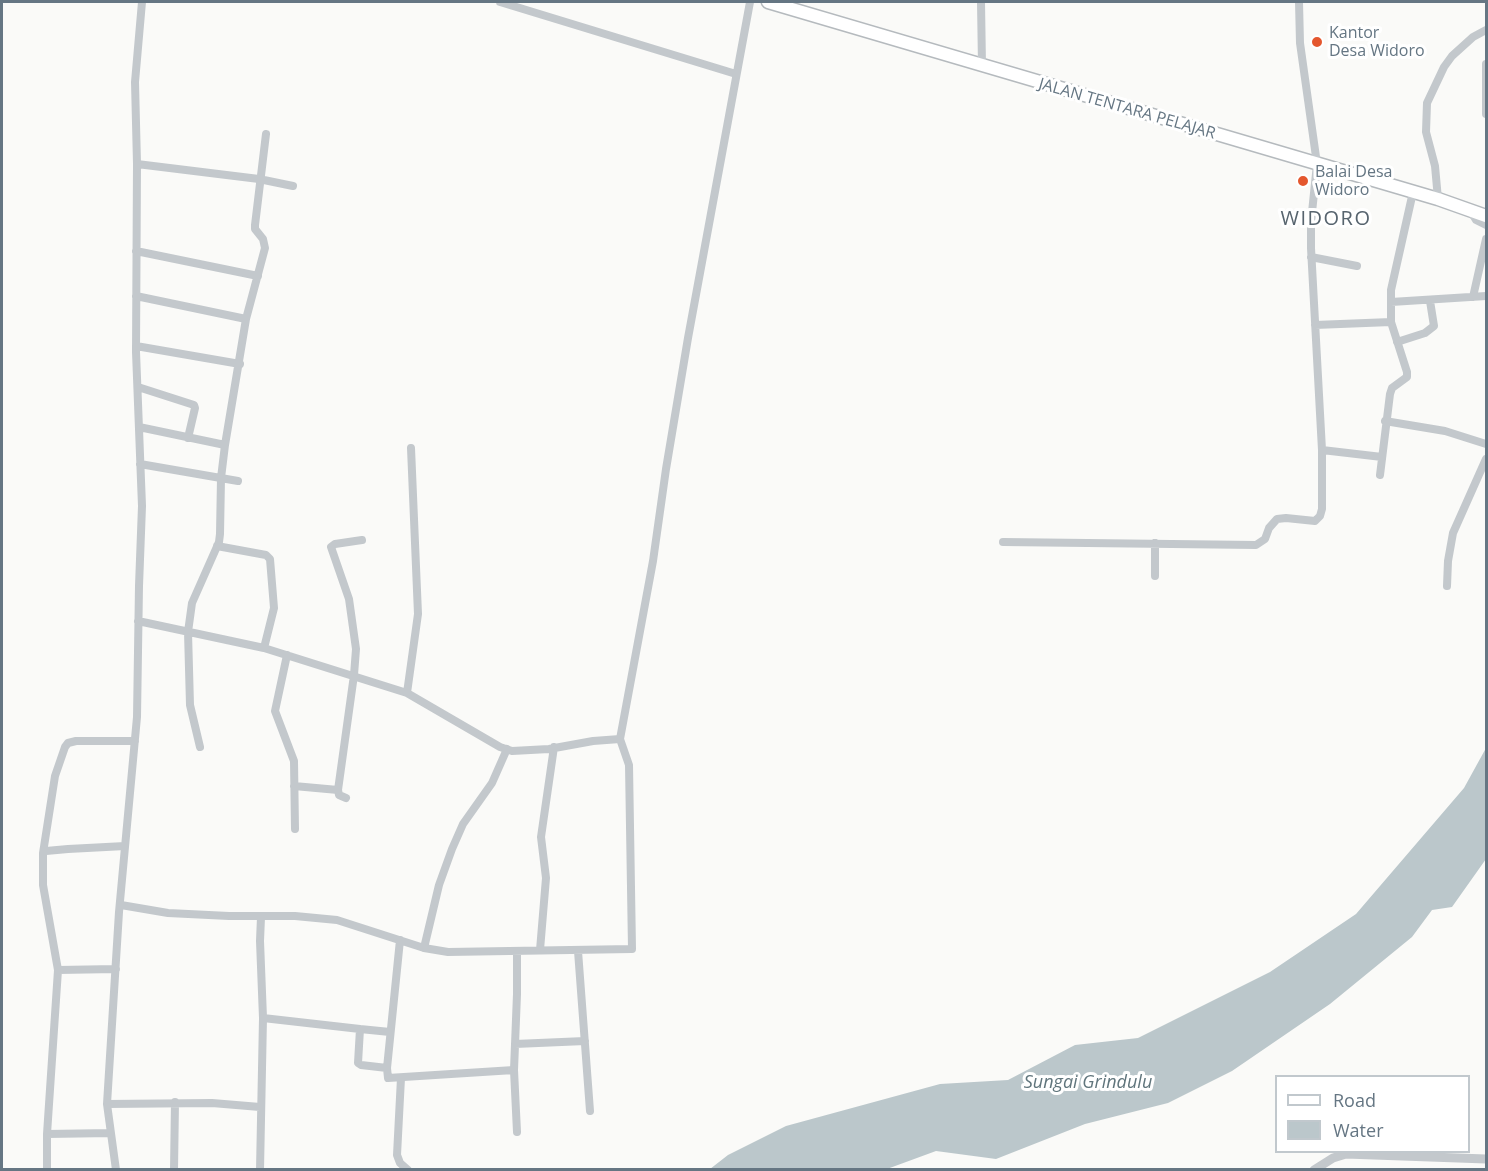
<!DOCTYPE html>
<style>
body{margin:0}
#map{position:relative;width:1488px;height:1171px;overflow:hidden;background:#fafaf8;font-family:"Open Sans",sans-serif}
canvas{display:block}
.frame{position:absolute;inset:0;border:3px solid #657683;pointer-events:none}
.legend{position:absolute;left:1275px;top:1075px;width:195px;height:78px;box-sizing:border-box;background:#fff;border:2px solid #c1c8cd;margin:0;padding:8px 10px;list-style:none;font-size:18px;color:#657683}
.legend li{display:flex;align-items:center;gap:12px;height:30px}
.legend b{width:30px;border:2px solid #c1c8cd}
</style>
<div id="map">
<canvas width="1488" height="1171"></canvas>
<div class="frame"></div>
<ul class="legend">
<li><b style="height:8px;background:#fff"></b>Road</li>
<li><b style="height:16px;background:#bbc7cb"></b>Water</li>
</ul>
</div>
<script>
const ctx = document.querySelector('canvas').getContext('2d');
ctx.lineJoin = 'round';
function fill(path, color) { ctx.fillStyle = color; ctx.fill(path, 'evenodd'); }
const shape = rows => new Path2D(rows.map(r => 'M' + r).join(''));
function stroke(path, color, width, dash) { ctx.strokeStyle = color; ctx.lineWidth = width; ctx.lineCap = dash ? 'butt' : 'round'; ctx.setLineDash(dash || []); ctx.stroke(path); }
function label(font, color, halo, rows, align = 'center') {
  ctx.font = font + ' "Open Sans",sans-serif'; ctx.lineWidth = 6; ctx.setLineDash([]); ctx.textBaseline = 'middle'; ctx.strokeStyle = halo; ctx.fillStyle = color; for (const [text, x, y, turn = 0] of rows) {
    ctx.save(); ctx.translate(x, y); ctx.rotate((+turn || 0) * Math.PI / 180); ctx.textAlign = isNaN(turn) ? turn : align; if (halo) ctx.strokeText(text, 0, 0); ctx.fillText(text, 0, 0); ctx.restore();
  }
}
fill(shape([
 [1486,748,1486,859,1452,907,1432,910,1412,937,1330,1004,1232,1071,1168,1103,1085,1124,996,1159,936,1151,887,1169,710,1169,728,1155,786,1126,940,1084,1008,1080,1075,1045,1138,1038,1270,972,1356,914,1464,788]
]), '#bbc7cb');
const primary = shape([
 [768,2,1438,199,1486,216]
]);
stroke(primary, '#b5babe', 15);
stroke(shape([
 [500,2,736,74],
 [981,2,982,66],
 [1486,64,1486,114],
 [137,164,259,179,293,186],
 [1438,199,1435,166,1426,132,1427,103,1444,67,1452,56,1473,37,1486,30],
 [1470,210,1476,220,1486,225],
 [136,251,258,276],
 [1311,257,1357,266],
 [136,296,246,319],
 [1473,297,1486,239],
 [1391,302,1486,296],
 [1315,325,1391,322],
 [1397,342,1425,333,1434,326,1430,301],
 [136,346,240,364],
 [138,387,194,405,195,408,188,438],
 [1385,421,1445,431,1486,444],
 [139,427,225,445],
 [1322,450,1382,457],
 [140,464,238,481],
 [1380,475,1390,394,1392,388,1407,377,1407,372,1391,322,1391,290,1413,192],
 [1003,542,1256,545,1265,539,1269,528,1277,519,1286,518,1315,521,1320,516,1322,509,1322,450,1311,248,1311,222,1317,164,1300,43,1299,2],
 [217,546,266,555,270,559,274,608,264,648],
 [1155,576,1155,543],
 [1447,586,1448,561,1453,533,1486,459],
 [138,621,264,648,407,693,500,747,512,751,549,749,593,741,620,739],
 [287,655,275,711,294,761,295,829],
 [407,693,418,614,411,448],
 [200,747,190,705,188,632,192,603,219,542,220,534,221,478,225,445,246,319,265,248,263,239,255,229,255,225,266,134],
 [294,786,338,790,354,675,356,649,349,599,331,547,335,544,362,540],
 [338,790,339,795,346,798],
 [43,853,55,776,65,747,68,743,76,741,135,741],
 [121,905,168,913,229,916,295,916,337,920,424,948,448,952,632,949,629,765,620,739,653,561,666,469,688,338,750,2],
 [400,940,387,1068,388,1078,514,1070],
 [424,948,439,885,452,849,463,824,492,783,507,749],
 [540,950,546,878,541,837,554,747],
 [517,951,517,994,514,1070,517,1132],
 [578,951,590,1111],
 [58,970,43,885,43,853,46,851,68,849,125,846],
 [263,1018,360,1029,358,1063,361,1065,387,1068],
 [360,1029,390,1032],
 [515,1044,585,1041],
 [401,1078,397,1155,400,1163,408,1170],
 [107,1104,212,1103,260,1107],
 [47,1134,111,1133],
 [47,1170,47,1134,58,970,116,969],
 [116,1170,107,1104,119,912,137,717,139,586,142,506,136,352,137,164,135,82,142,2],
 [174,1170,175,1102],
 [260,1170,263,1018,260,941,261,917]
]), '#c3c8cc', 8);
stroke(shape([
 [1314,1170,1333,1158,1346,1154,1486,1159]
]), '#c3c8cc', 9);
stroke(primary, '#fff', 12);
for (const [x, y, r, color] of [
 [1317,42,6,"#e4572e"],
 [1303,181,6,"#e4572e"]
]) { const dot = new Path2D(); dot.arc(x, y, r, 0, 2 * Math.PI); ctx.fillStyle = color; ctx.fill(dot); stroke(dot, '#fff', 2); }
label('16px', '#657683', '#fff', [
 ["Kantor",1329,33],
 ["Desa Widoro",1329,51],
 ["Balai Desa",1315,172],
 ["Widoro",1315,190]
], 'left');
label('16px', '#657683', '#fff', [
 ["JALAN TENTARA PELAJAR",1127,109,16]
]);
label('italic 18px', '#60757c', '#fff', [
 ["Sungai Grindulu",1088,1083]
]);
ctx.letterSpacing = '1.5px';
label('20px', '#57646e', '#fff', [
 ["WIDORO",1326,219]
]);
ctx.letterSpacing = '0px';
</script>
